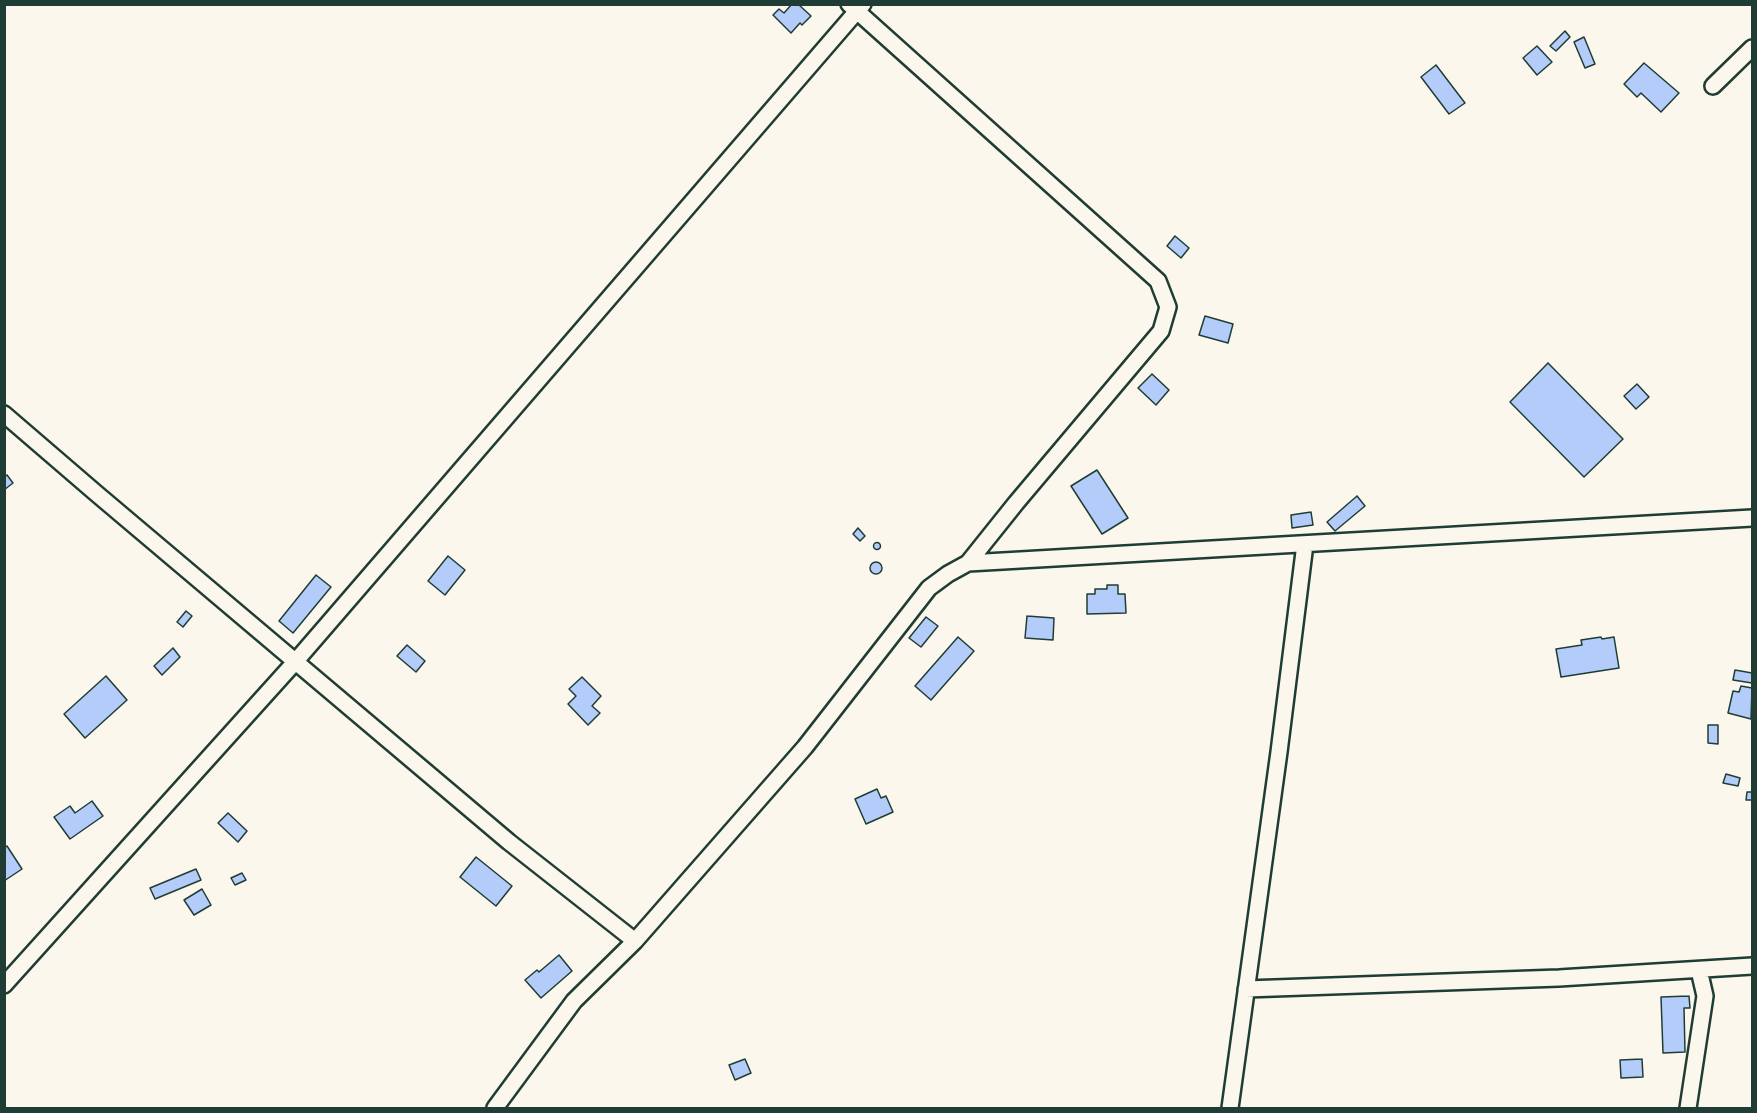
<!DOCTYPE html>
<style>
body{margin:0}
#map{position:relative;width:1757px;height:1113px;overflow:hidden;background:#fbf7ec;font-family:Itim,sans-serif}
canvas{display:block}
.frame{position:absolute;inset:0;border:6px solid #1f3d34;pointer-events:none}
</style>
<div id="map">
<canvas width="1757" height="1113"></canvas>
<div class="frame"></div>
</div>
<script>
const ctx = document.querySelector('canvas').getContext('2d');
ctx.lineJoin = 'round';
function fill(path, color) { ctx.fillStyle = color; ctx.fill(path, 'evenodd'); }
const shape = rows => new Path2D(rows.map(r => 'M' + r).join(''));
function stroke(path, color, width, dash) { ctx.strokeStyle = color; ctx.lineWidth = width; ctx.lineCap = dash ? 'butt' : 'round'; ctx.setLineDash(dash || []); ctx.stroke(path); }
const building = shape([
 [792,4,798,4,811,16,802,25,800,23,791,33,773,15,779,9,784,13,792,4],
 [1565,31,1570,37,1556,51,1550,46,1565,31],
 [1584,37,1595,64,1585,68,1574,42,1584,37],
 [1537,46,1552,62,1537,75,1523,58,1537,46],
 [1644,63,1679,93,1661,112,1641,93,1637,97,1624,84,1644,63],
 [1436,65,1465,103,1449,114,1421,77,1436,65],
 [1175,236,1189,248,1181,258,1167,246,1175,236],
 [1205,316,1233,324,1228,343,1199,335,1205,316],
 [1548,363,1623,439,1584,477,1510,402,1548,363],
 [1152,374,1169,390,1156,405,1138,388,1152,374],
 [1637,384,1649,397,1636,409,1624,396,1637,384],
 [1097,470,1128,518,1102,534,1071,486,1097,470],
 [7,475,13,483,4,490,4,477,7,475],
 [1357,496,1365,506,1335,531,1327,522,1357,496],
 [1311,512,1313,525,1292,528,1291,515,1311,512],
 [858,528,865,536,860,541,853,534,858,528],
 '873.5 546a3.5 3.5 0 1 1 7 0a3.5 3.5 0 1 1-7 0Z',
 [448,556,465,570,445,595,428,581,448,556],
 '870 568a6 6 0 1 1 12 0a6 6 0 1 1-12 0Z',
 [316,575,331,587,293,633,279,621,316,575],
 [1107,585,1118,585,1118,594,1125,594,1126,613,1087,614,1087,594,1095,594,1095,589,1107,589,1107,585],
 [186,611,192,616,183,627,177,622,186,611],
 [1027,616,1054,618,1053,640,1025,638,1027,616],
 [926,617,938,626,921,647,909,638,926,617],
 [958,637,974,651,931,700,915,686,958,637],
 [1601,637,1602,639,1614,637,1619,668,1561,677,1556,649,1582,645,1581,640,1601,637],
 [407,645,425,661,416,672,397,656,407,645],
 [173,648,180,657,162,675,154,666,173,648],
 [1735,670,1752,673,1752,683,1733,680,1735,670],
 [106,676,127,700,85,738,64,714,106,676],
 [582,677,601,696,592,706,600,713,588,725,568,704,576,696,569,689,582,677],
 [1741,686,1752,688,1751,719,1728,713,1733,691,1739,692,1741,686],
 [1708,725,1718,725,1718,744,1708,743,1708,725],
 [1726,774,1740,778,1738,786,1723,783,1726,774],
 [877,789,881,798,886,796,893,812,866,824,855,799,877,789],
 [1747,792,1752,792,1752,800,1746,800,1747,792],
 [92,801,103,816,70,839,54,817,70,806,75,813,92,801],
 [228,813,247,831,238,842,218,823,228,813],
 [7,846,22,869,4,881,4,848,7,846],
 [476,857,512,886,496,906,460,877,476,857],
 [196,869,201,880,155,899,150,888,196,869],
 [242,873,246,880,235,885,231,878,242,873],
 [202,889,211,905,194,915,184,900,202,889],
 [559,955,572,971,541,998,525,980,537,970,539,972,559,955],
 [1689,996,1690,1008,1684,1008,1685,1052,1663,1053,1661,997,1689,996],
 [745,1059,751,1073,735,1080,729,1065,745,1059],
 [1642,1059,1643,1077,1621,1078,1620,1060,1642,1059]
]);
fill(building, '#b4ccfa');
stroke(building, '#1f3d34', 1.5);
const minor = shape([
 [849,4,1158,281,1168,307,1161,331,1016,503,968,563],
 [1713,86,1752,48],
 [4,414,97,494,509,842,635,941],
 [4,985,295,662,863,4],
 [1246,989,1559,978,1752,966],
 [495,1108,574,1001,635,941,805,747,929,588,948,574,968,563,1752,518],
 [1230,1108,1279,752,1305,544],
 [1688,1108,1705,996,1699,970]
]);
stroke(minor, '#1f3d34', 20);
stroke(minor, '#fbf7ec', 15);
</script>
